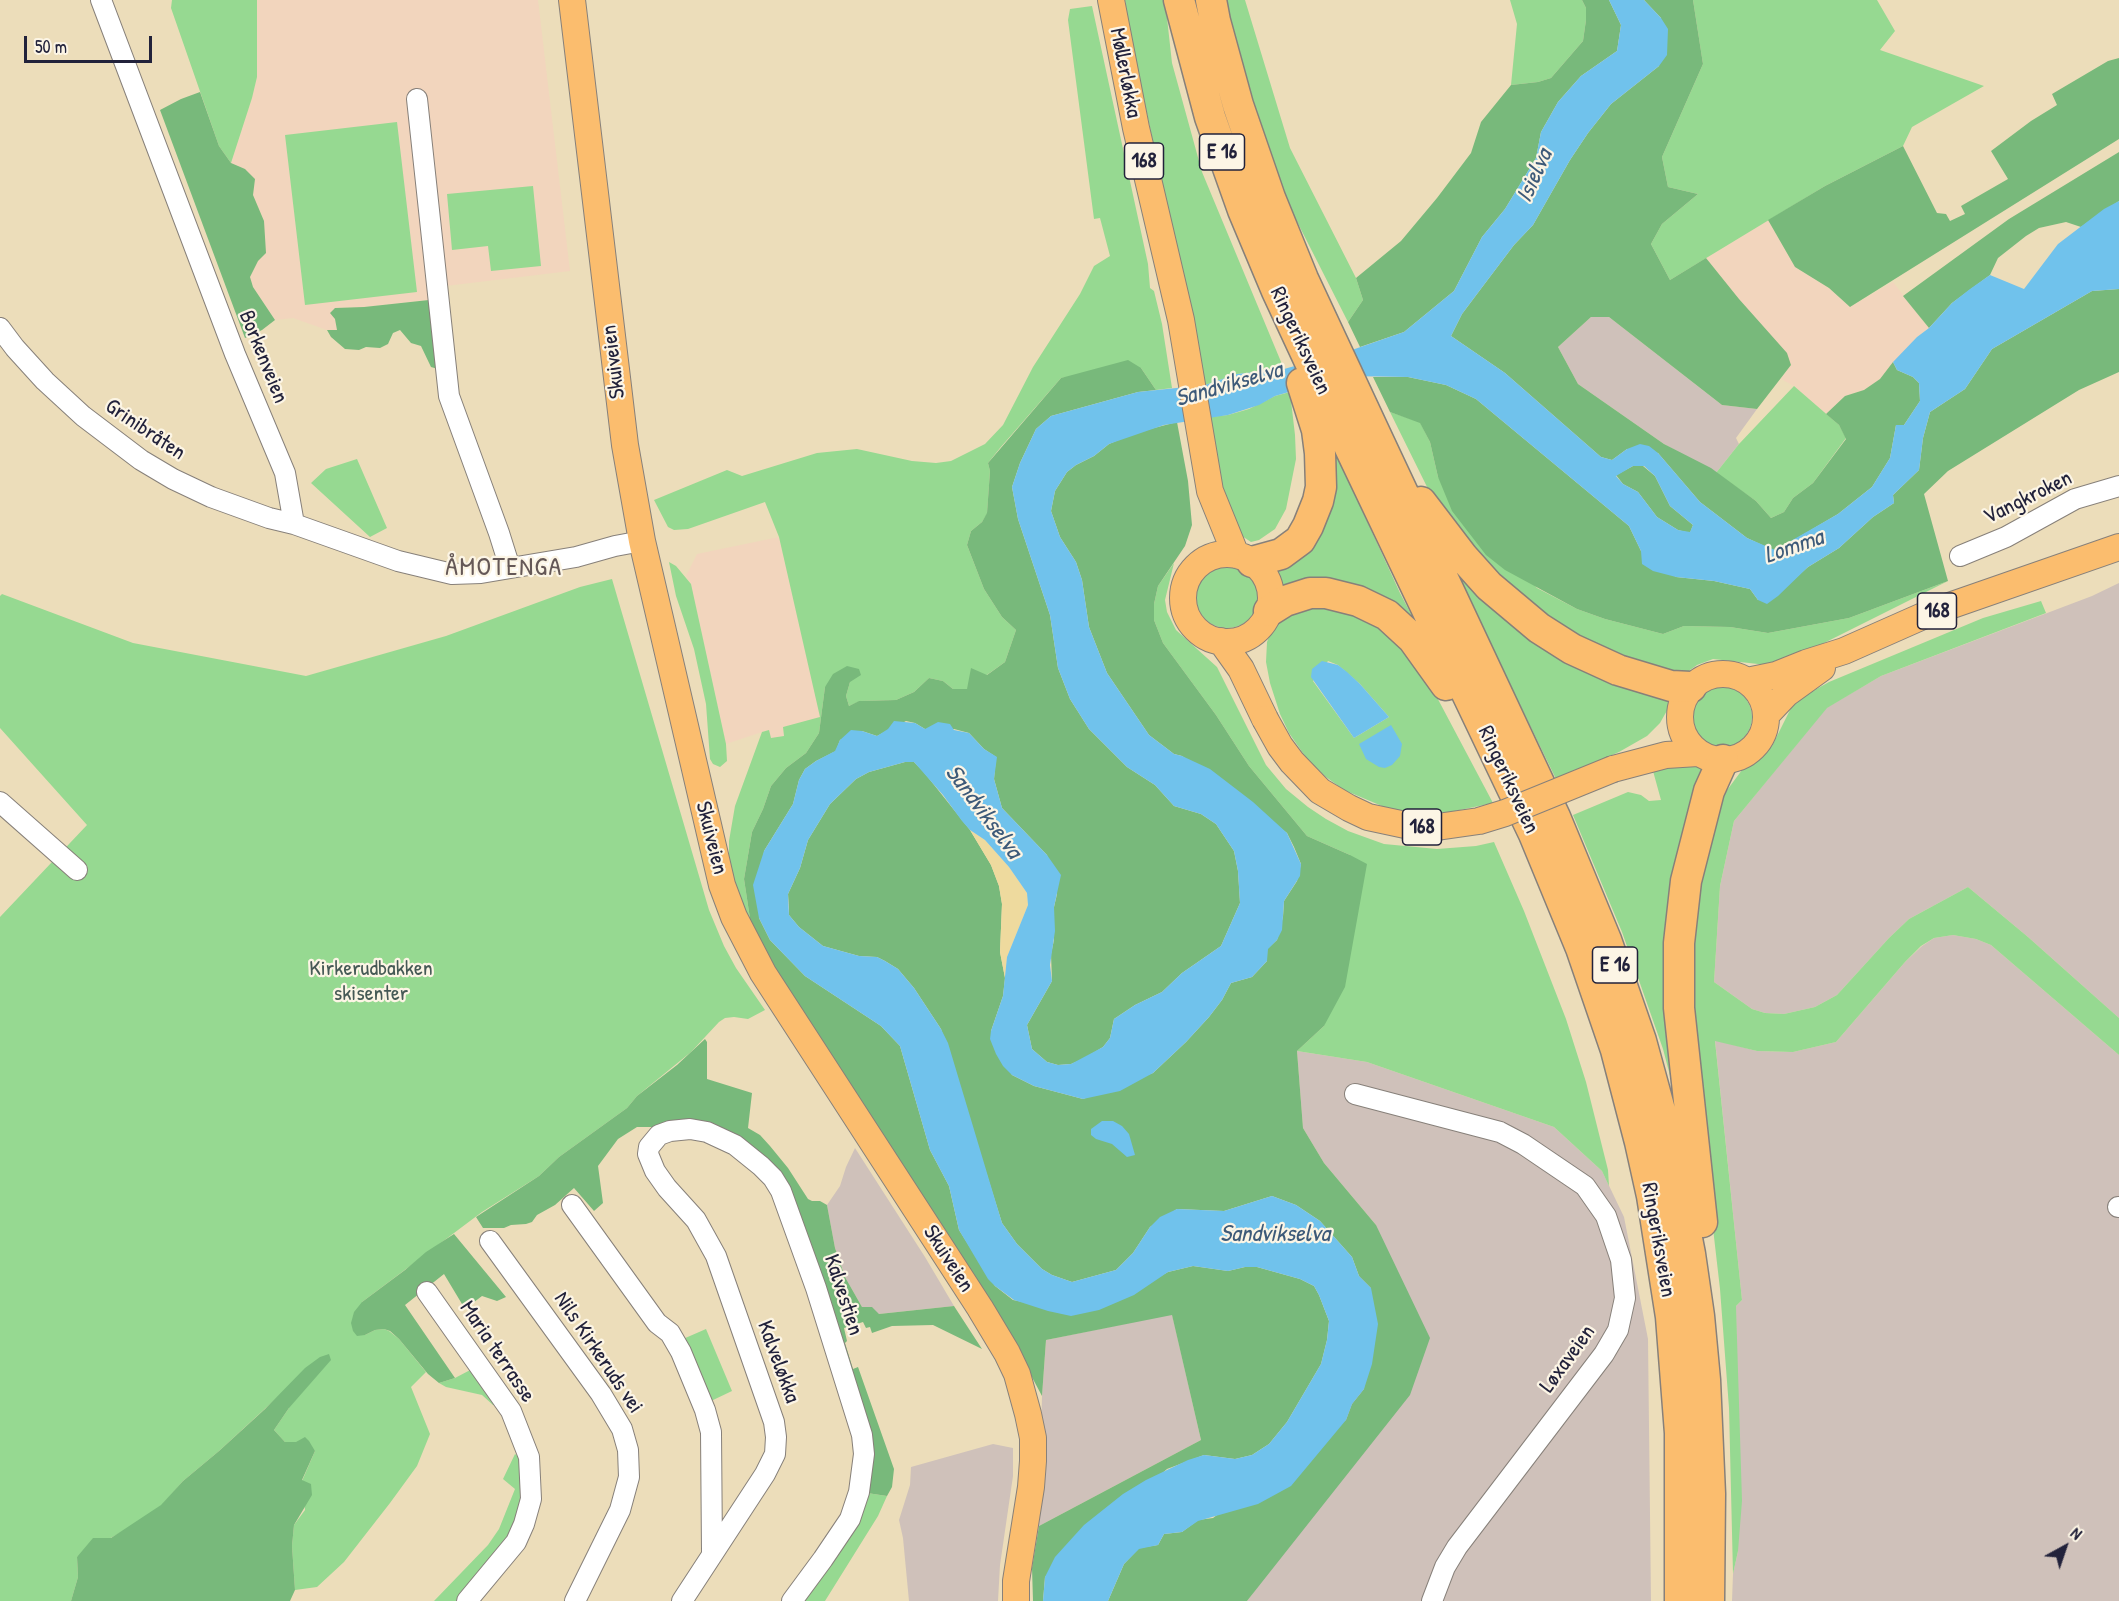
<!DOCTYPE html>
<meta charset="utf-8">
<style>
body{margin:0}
#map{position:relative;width:2119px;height:1601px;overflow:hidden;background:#ecddba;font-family:"Patrick Hand",sans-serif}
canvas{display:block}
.north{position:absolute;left:2035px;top:1517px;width:60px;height:60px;-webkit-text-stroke:4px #fcf5e5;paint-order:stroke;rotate:40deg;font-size:16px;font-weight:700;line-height:24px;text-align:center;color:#22223b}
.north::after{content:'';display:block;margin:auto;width:21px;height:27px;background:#22223b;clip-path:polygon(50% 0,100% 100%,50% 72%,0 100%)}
.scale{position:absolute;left:24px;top:36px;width:128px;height:27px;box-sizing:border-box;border:3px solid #22223b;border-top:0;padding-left:8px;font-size:18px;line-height:21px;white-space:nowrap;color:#22223b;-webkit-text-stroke:4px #fcf5e5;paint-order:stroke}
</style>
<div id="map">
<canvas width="2119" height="1601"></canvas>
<div class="north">N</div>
<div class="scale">50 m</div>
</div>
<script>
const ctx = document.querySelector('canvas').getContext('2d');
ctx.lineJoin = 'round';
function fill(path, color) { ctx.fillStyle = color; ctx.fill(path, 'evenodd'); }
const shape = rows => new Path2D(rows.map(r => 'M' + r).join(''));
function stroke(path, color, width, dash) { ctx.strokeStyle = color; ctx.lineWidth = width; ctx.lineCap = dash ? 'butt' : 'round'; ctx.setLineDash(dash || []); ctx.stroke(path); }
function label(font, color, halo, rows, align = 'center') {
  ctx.font = font + ' "Patrick Hand",sans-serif'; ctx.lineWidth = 4.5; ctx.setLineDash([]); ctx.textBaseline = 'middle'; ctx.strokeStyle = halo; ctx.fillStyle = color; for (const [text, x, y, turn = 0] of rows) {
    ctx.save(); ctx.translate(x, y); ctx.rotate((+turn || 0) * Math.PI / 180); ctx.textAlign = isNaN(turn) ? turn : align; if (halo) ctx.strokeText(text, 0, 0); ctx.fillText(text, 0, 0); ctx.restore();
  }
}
fill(shape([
 [257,0,538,0,570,271,429,288,429,300,364,307,335,308,337,330,327,330,293,318,275,320,253,287,250,277,258,261,264,221,253,195,255,179,231,163,252,98,257,77],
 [1768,220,1795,267,1829,288,1850,307,1893,282,1929,328,1917,337,1880,379,1864,390,1845,396,1826,414,1794,386,1781,379,1791,365,1706,258],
 [779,537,821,717,783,727,784,736,770,739,768,730,726,744,691,584,686,576,697,554]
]), '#f2d5bd');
fill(shape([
 [1591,317,1609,317,1722,405,1757,409,1736,438,1739,444,1716,473,1664,444,1578,384,1558,347],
 [2119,583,2119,1018,2028,937,1968,887,1909,919,1889,938,1837,995,1815,1007,1784,1014,1765,1013,1752,1009,1714,982,1720,886,1734,821,1826,708,1881,676,2092,596],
 [1953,935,1976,939,1991,945,2119,1055,2119,1601,1732,1601,1733,1574,1738,1551,1736,1306,1742,1300,1715,1040,1757,1051,1793,1052,1836,1042,1905,962,1922,946,1934,938],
 [1297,1051,1367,1062,1554,1127,1602,1171,1624,1217,1648,1339,1651,1601,1247,1601,1253,1593,1376,1225,1324,1163,1303,1128],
 [855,1148,925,1257,954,1306,879,1314,862,1307,845,1277,835,1248,827,1205,840,1186,846,1167],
 [1172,1314,1201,1440,1039,1526,1042,1396,1046,1340],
 [993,1444,1013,1448,1013,1476,1000,1565,998,1601,909,1601,903,1538,899,1520,910,1485,911,1467]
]), '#cfc1ba');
fill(shape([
 [172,0,257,0,257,77,252,98,231,163,219,146,171,8],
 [1125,0,1165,0,1172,63,1202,172,1284,369,1237,374,1205,385,1130,34],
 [1225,0,1245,0,1290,148,1356,278,1363,300,1348,322,1281,190,1264,144],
 [1510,0,1582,0,1586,8,1586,20,1583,41,1551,78,1538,82,1511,85,1517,24],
 [1693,0,1877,0,1895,31,1880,50,1984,86,1912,127,1903,146,1825,186,1670,280,1651,244,1662,224,1698,194,1668,187,1662,157,1703,64],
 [1092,6,1148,264,1150,288,1154,291,1162,324,1172,388,1156,390,1141,368,1061,378,1000,448,988,463,990,471,987,514,982,522,971,531,967,545,984,589,1002,617,1016,630,1005,662,967,689,953,689,943,681,929,678,914,692,896,700,860,701,849,706,846,696,850,682,825,687,819,733,806,753,786,768,771,786,763,809,752,832,744,879,751,925,739,900,729,860,729,841,735,806,762,732,769,730,771,738,784,736,783,727,820,717,779,537,765,502,688,529,674,530,668,527,654,500,727,470,742,476,817,453,857,449,912,461,936,463,951,461,985,444,1003,425,1033,367,1080,294,1094,266,1110,256,1100,218,1094,219,1068,20,1070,9],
 [397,122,417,292,305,305,285,135],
 [533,186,541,266,491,271,488,246,452,250,447,194],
 [1794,386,1839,425,1846,438,1813,483,1793,498,1784,512,1771,518,1756,501,1716,473,1739,444],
 [1290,392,1295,435,1296,459,1286,509,1275,529,1259,540,1251,542,1242,536,1232,520,1225,500,1209,417,1228,415,1249,409,1275,396],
 [1390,412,1420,422,1430,442,1438,477,1537,588,1577,609,1605,619,1663,634,1684,626,1730,627,1768,633,1849,618,1948,581,1790,660,1767,665,1713,659,1697,665,1686,673,1674,675,1610,656,1521,602,1433,499],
 [1334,449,1400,593,1422,635,1279,589,1273,569],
 [357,459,387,528,370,537,311,483,326,469],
 [1446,553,1669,701,1669,707,1660,723,1647,736,1619,752,1556,779],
 [669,562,676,566,691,584,726,744,727,761,720,767,713,764,710,759,706,704,694,649,676,596],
 [1174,563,1165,600,1167,612,1176,630,1217,667,1266,765,1286,789,1308,807,1326,819,1348,831,1384,844,1437,849,1476,846,1494,842,1524,911,1566,1019,1586,1082,1608,1170,1609,1186,1602,1171,1554,1127,1367,1062,1297,1051,1324,1026,1350,855,1307,836,1249,766,1216,715,1163,643,1154,620,1154,604,1158,586],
 '1196 597a31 31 0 1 1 62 0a31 31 0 1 1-62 0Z',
 [612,579,709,910,724,946,736,968,765,1010,748,1019,734,1017,725,1018,719,1022,691,1052,637,1096,627,1108,559,1157,539,1176,482,1212,362,1302,365,1335,375,1330,384,1329,389,1331,399,1339,426,1372,411,1387,430,1434,417,1466,390,1503,344,1562,317,1587,295,1590,292,1546,294,1525,305,1510,302,1481,315,1451,296,1442,285,1442,274,1430,289,1408,282,1393,219,1451,183,1481,162,1505,132,1526,77,1557,78,1577,71,1601,0,1601,0,917,87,825,0,728,0,596,2,594,133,643,306,676,446,636,580,587],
 [2041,601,2046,613,1881,676,1827,708,1734,821,1720,886,1714,982,1752,1009,1765,1013,1784,1014,1815,1007,1837,995,1889,938,1909,919,1968,887,2028,937,2119,1018,2119,1055,1991,945,1976,939,1953,935,1934,938,1921,946,1905,962,1836,1042,1793,1052,1757,1051,1715,1041,1742,1300,1736,1306,1742,1501,1738,1551,1733,1574,1729,1408,1720,1289,1692,1046,1689,1006,1699,877,1722,797,1742,770,1772,746,1791,708,1804,696,1829,682,1983,618],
 [1302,606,1343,609,1387,632,1423,671,1493,803,1441,814,1426,815,1389,809,1344,790,1326,777,1307,759,1289,733,1280,714,1270,683,1266,662,1267,642,1274,625,1283,615],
 [1328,661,1338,665,1360,684,1389,717,1354,738,1313,681],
 '1692 717a30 30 0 1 1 60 0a30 30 0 1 1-60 0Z',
 [1669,766,1695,766,1701,769,1702,776,1673,1087,1663,1049,1622,932,1573,815,1628,792,1641,795,1649,801,1661,800,1653,771],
 [706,1329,732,1391,711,1401,683,1339],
 [474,1368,499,1404,493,1405,482,1395,446,1387,439,1383,455,1378],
 [515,1454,520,1458,523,1500,519,1521,461,1601,434,1601,488,1545,499,1529,515,1489,503,1479],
 [867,1493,887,1496,878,1516,825,1601,797,1601]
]), '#96d991');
fill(shape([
 [1582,0,1609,0,1621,25,1617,51,1581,76,1558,102,1541,132,1536,158,1505,209,1482,237,1454,291,1404,332,1360,347,1348,322,1363,300,1356,278,1401,241,1437,198,1471,153,1481,122,1511,85,1538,82,1551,78,1583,41,1586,20,1586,8],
 [1644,0,1693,0,1703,64,1662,157,1668,187,1698,194,1662,224,1651,244,1670,280,1706,258,1739,299,1787,353,1791,365,1757,409,1722,405,1609,317,1591,317,1558,347,1578,384,1664,444,1711,468,1756,501,1771,518,1784,512,1793,498,1813,483,1846,439,1839,425,1826,414,1845,396,1864,390,1880,379,1893,362,1897,370,1913,377,1919,383,1920,401,1904,425,1896,425,1890,458,1872,487,1838,514,1775,551,1747,538,1700,502,1658,453,1627,449,1612,460,1601,457,1505,373,1451,336,1462,314,1480,290,1514,245,1533,225,1570,160,1588,133,1611,104,1659,66,1661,18],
 [2119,58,2119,139,1850,307,1829,288,1795,267,1768,220,1825,186,1903,146,1937,213,1946,214,1950,221,1965,214,1961,206,2008,179,1991,151,2031,121,2057,105,2052,94,2108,61],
 [200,92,219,146,231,163,245,169,255,179,253,195,264,221,266,253,258,261,250,277,253,287,275,320,262,330,245,338,160,110,181,99],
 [2119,152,2119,201,2081,227,2066,222,2039,228,2026,236,1998,258,1990,275,1952,303,1929,328,1903,296,2009,219],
 [2119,289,2119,372,2079,390,1948,471,1924,494,1948,581,1849,618,1768,633,1730,627,1684,626,1663,634,1605,619,1577,609,1505,570,1486,555,1452,511,1438,477,1430,442,1420,423,1390,412,1373,377,1408,377,1446,385,1476,399,1629,526,1641,551,1676,577,1714,581,1750,589,1758,600,1793,580,1808,567,1839,548,1873,517,1894,503,1893,495,1919,470,1923,438,1930,412,1965,389,1992,349,2092,291],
 [429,300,438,369,431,367,421,346,411,343,400,330,393,333,388,344,380,348,366,347,359,350,345,349,331,337,327,330,337,330,335,319,330,313,335,308,364,307],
 [1128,360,1141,368,1156,390,1138,392,1051,416,1036,429,1020,463,1012,487,1018,519,1050,615,1058,668,1070,699,1089,729,1127,767,1155,785,1174,806,1201,814,1216,824,1234,851,1238,871,1240,903,1221,946,1182,973,1162,992,1135,1005,1114,1019,1110,1038,1103,1047,1083,1059,1071,1064,1058,1065,1047,1062,1032,1049,1027,1025,1052,981,1051,954,1054,940,1054,907,1057,894,1047,855,1002,808,994,779,996,757,984,749,969,733,954,729,925,729,915,723,906,721,877,736,862,731,840,740,836,751,816,761,805,769,799,780,793,804,764,851,759,918,770,940,805,976,881,1026,900,1046,930,1150,949,1186,959,1230,995,1286,1013,1300,1023,1302,1155,1279,1168,1272,1193,1266,1228,1271,1245,1267,1257,1267,1300,1279,1314,1286,1319,1295,1329,1321,1327,1340,1321,1364,1287,1422,1269,1444,1252,1455,1235,1459,1204,1455,1167,1469,1045,1577,1043,1601,1033,1601,1032,1568,1039,1526,1201,1440,1172,1315,1046,1340,1042,1396,1009,1334,783,986,751,925,744,879,752,832,763,809,771,786,786,768,806,753,819,733,825,687,833,674,847,666,859,669,861,675,850,682,846,696,849,706,859,701,896,700,914,692,929,678,943,681,953,689,967,689,971,668,987,675,1005,662,1016,630,1002,617,984,589,967,545,971,531,982,522,987,513,990,471,988,463,1061,378],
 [1177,422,1188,481,1192,525,1185,546,1158,586,1154,604,1154,620,1163,643,1216,715,1249,766,1307,836,1350,855,1367,864,1345,987,1324,1026,1297,1051,1303,1128,1324,1163,1376,1225,1430,1338,1410,1395,1247,1601,1108,1601,1124,1564,1139,1548,1158,1545,1164,1534,1182,1532,1198,1520,1213,1518,1346,1420,1352,1404,1364,1389,1371,1288,1359,1276,1352,1257,1320,1221,1296,1205,1272,1196,1224,1211,1177,1209,1150,1227,1133,1253,1116,1270,1072,1282,1052,1275,1042,1269,1017,1244,1002,1223,941,1029,914,988,898,969,885,961,877,957,859,956,823,946,799,927,789,915,789,908,788,894,800,868,808,840,830,804,856,779,869,772,905,762,914,762,923,771,970,830,991,865,999,886,1002,904,1000,952,1005,978,1003,996,991,1031,1012,1075,1034,1086,1083,1099,1153,1073,1186,1042,1209,1017,1222,1000,1231,983,1252,977,1267,961,1267,949,1277,940,1283,917,1284,901,1297,881,1301,864,1294,847,1287,833,1182,756,1174,754,1149,735,1107,673,1089,627,1082,580,1076,562,1060,537,1051,511,1055,491,1067,472,1076,465,1094,456,1109,444,1135,433],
 [1633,466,1643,466,1655,476,1670,506,1693,525,1690,533,1678,530,1657,517,1638,492,1623,484,1616,475],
 [705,1039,707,1042,707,1079,752,1093,748,1128,760,1135,770,1146,788,1168,808,1199,812,1201,820,1201,827,1205,835,1248,845,1277,862,1307,872,1307,879,1314,954,1306,982,1349,933,1325,892,1326,872,1333,870,1327,866,1328,863,1322,844,1328,847,1341,845,1343,853,1369,858,1367,894,1469,892,1487,887,1496,867,1493,818,1281,749,1147,661,1127,637,1127,618,1139,598,1166,603,1203,594,1211,574,1188,555,1205,537,1215,532,1222,526,1224,511,1225,504,1228,483,1228,476,1217,539,1176,559,1157,627,1108,637,1096,677,1065],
 [454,1234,506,1297,497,1301,482,1296,465,1309,444,1274,405,1305,455,1378,439,1383,428,1374,399,1339,390,1331,384,1329,375,1330,365,1335,357,1336,353,1331,351,1323,354,1312,362,1302,405,1270,426,1252],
 [329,1354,331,1360,289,1408,274,1430,285,1442,296,1442,305,1437,309,1441,315,1451,302,1480,311,1484,312,1495,294,1525,292,1546,295,1590,290,1601,71,1601,78,1577,77,1557,93,1538,111,1538,161,1505,183,1481,219,1451,265,1409,305,1368,320,1357]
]), '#78b97b');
fill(shape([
 [970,830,985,840,1009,867,1027,893,1028,905,1007,957,1005,978,1000,952,1002,904,999,886,991,865]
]), '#eeda9e');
fill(shape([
 [1609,0,1644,0,1661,18,1668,29,1667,55,1659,66,1611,104,1588,133,1570,160,1533,225,1514,245,1480,290,1462,314,1451,336,1505,373,1601,457,1612,460,1627,449,1640,444,1649,446,1658,453,1700,502,1747,538,1775,550,1838,514,1872,487,1890,458,1896,425,1904,425,1920,401,1919,383,1913,377,1897,370,1893,362,1917,337,1929,328,1952,303,1970,289,1990,275,2024,289,2058,244,2104,209,2119,201,2119,289,2092,291,1992,349,1965,389,1930,412,1923,438,1919,470,1893,495,1894,503,1873,517,1839,548,1808,567,1778,596,1767,604,1758,600,1750,589,1714,581,1676,577,1653,571,1642,564,1641,551,1629,526,1476,399,1446,385,1408,377,1344,376,1275,396,1259,405,1228,415,1164,425,1109,444,1094,456,1076,465,1067,472,1055,491,1051,511,1060,537,1076,562,1082,580,1089,627,1107,673,1149,735,1174,754,1182,756,1210,769,1253,802,1287,833,1301,864,1300,876,1284,901,1282,930,1277,940,1268,949,1267,961,1252,977,1231,983,1222,1000,1209,1017,1186,1042,1153,1073,1120,1091,1083,1099,1034,1086,1012,1075,1003,1066,996,1054,990,1039,991,1031,1003,996,1007,957,1028,905,1027,893,1009,867,985,840,970,830,962,821,943,795,914,762,905,762,869,772,856,779,830,804,808,840,800,868,788,894,789,915,799,927,823,946,859,956,877,957,885,961,898,969,914,988,941,1029,948,1043,1002,1223,1017,1244,1042,1269,1052,1275,1072,1282,1116,1270,1133,1253,1150,1227,1160,1217,1177,1209,1224,1211,1272,1196,1296,1205,1320,1221,1352,1257,1359,1276,1371,1288,1378,1324,1372,1364,1364,1389,1352,1404,1346,1420,1291,1486,1258,1504,1198,1521,1182,1532,1164,1534,1158,1545,1139,1549,1124,1564,1108,1601,1043,1601,1045,1577,1055,1557,1084,1525,1123,1494,1146,1480,1188,1460,1204,1455,1235,1459,1252,1455,1269,1444,1287,1422,1321,1364,1327,1340,1329,1321,1319,1295,1314,1286,1300,1279,1257,1267,1245,1267,1228,1271,1193,1266,1168,1272,1134,1295,1099,1310,1071,1316,1048,1311,1014,1300,995,1286,988,1279,959,1230,949,1186,930,1150,900,1046,881,1026,805,976,770,940,759,918,753,885,764,851,793,804,799,780,805,769,816,761,835,751,840,740,851,730,862,731,877,736,888,729,894,721,915,723,925,729,938,722,950,724,954,730,969,733,984,749,997,757,994,779,1002,808,1047,855,1061,875,1054,907,1055,931,1050,965,1052,981,1027,1025,1032,1049,1047,1062,1058,1065,1071,1064,1103,1047,1110,1038,1114,1019,1135,1005,1162,992,1182,973,1221,946,1240,903,1238,871,1234,851,1216,824,1201,814,1174,806,1155,785,1127,767,1089,729,1070,699,1058,668,1050,615,1018,519,1012,487,1020,463,1036,429,1051,416,1138,392,1205,385,1237,374,1284,369,1349,351,1404,332,1454,291,1482,237,1505,209,1536,158,1541,132,1558,102,1581,76,1617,51,1621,25],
 [1633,466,1644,466,1655,476,1670,506,1693,525,1690,532,1678,530,1657,517,1638,492,1623,484,1616,476],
 [1322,661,1338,665,1347,672,1360,684,1389,717,1354,738,1311,677,1312,669],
 [1391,725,1402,744,1400,756,1392,765,1385,768,1379,767,1366,759,1359,744],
 [1102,1121,1113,1121,1122,1126,1129,1134,1135,1155,1127,1157,1112,1144,1096,1139,1091,1135,1091,1129]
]), '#70c2ec');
const minor = shape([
 [101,0,235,354,285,473,294,524],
 [417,99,449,396,499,533,510,568],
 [0,328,15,348,45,381,83,416,141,460,173,479,211,497,269,518,294,524,398,561,452,574,481,573,576,557,615,546,642,541],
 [1960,556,2006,537,2075,499,2119,486],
 [0,802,77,870],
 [1355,1094,1500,1132,1523,1144,1585,1186,1606,1216,1621,1260,1625,1298,1618,1330,1604,1354,1457,1547,1445,1567,1432,1601],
 [572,1205,657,1323,670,1333,681,1352,705,1410,711,1432,712,1552],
 [2118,1207,2119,1207],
 [490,1241,601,1394,622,1429,628,1450,629,1477,620,1510,575,1601],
 [427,1292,511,1411,529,1457,531,1499,524,1524,516,1542,467,1601],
 [682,1601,765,1474,775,1454,776,1437,774,1422,716,1256,696,1220,667,1188,655,1171,648,1154,649,1147,659,1135,670,1131,690,1129,707,1132,735,1145,761,1166,773,1178,781,1191,816,1288,862,1435,864,1454,859,1492,850,1519,823,1559,792,1601]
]);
const major = shape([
 [572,0,625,445,642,541,722,885,734,917,763,973,980,1308,1007,1353,1017,1374,1028,1414,1033,1438,1033,1461,1031,1487,1016,1581,1016,1601],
 [1111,0,1136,128,1181,320,1210,491,1236,555],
 '1183 598a44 44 0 1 1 88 0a44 44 0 1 1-88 0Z',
 [1221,641,1241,669,1265,719],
 '1680 717a43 43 0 1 1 86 0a43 43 0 1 1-86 0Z',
 [1747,681,1776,675,1806,663,1844,651,1932,612,2119,547],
 [1766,715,1786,694,1822,668],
 [1613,769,1666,755,1698,753]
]);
const highway = shape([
 [1179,0,1210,117,1243,210,1277,291,1350,448,1534,834,1581,948,1616,1050,1640,1142,1652,1196,1671,1317,1680,1433,1680,1601],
 [1211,0,1215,21,1238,105,1270,198,1303,279,1379,442,1555,817,1606,940,1641,1041,1667,1136,1690,1254,1699,1316,1705,1380,1710,1494,1709,1601],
 [1421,502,1463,557,1489,586,1539,628,1572,649,1618,670,1671,686,1691,687],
 [1252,562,1281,554,1300,540,1308,526,1318,501,1321,487,1320,453,1317,430,1302,383],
 [1269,611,1285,601,1310,593,1326,593,1358,601,1387,615,1413,639,1446,685],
 [1702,1222,1679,1008,1679,943,1686,881,1709,791,1723,760]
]);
stroke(minor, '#87807a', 22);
stroke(major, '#87807a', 28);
stroke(highway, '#87807a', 33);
stroke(minor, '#fff', 20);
stroke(major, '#fbbd6e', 26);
stroke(highway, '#fbbd6e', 30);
const majorBridge = shape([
 [1265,719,1280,746,1292,762,1320,791,1349,808,1368,817,1410,826,1430,828,1479,821,1505,813,1613,769]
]);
stroke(majorBridge, '#87807a', 28, []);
stroke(majorBridge, '#fbbd6e', 26);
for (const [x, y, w] of [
 [1222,152,45],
 [1144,161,39],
 [1937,611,39],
 [1422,827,39],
 [1615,965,45]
]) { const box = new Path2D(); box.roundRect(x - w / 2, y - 18, w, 36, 4.5); ctx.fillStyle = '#fcf5e5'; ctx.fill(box); stroke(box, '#22223b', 1.5); }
label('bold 21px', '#22223b', null, [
 ["E 16",1222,152],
 ["168",1144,161],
 ["168",1937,611],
 ["168",1422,827],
 ["E 16",1615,965]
]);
label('22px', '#22223b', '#fcf5e5', [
 ["Møllerløkka",1125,73,79],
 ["Ringeriksveien",1300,341,65],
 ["Borkenveien",263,357,68],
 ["Skuiveien",614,362,-97],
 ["Grinibråten",145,430,34],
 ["Vangkroken",2028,498,-26],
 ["Ringeriksveien",1508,780,65],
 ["Skuiveien",711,838,76],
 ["Ringeriksveien",1658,1240,80],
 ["Skuiveien",948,1259,57],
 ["Kalvestien",843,1295,72],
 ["Maria terrasse",497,1352,56],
 ["Nils Kirkeruds vei",598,1353,56],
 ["Løxaveien",1568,1359,-54],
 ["Kalveløkka",778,1362,70]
]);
label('22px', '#455955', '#fcf5e5', [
 ["Kirkerudbakken",371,969],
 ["skisenter",371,994]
]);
label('italic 24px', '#3d5a79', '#fcf5e5', [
 ["Isielva",1535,176,-66],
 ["Sandvikselva",1229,385,-16],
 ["Lomma",1794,547,-19],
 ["Sandvikselva",983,812,53],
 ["Sandvikselva",1275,1235]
]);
ctx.letterSpacing = '1.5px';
label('26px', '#655857', '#fcf5e5', [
 ["ÅMOTENGA",504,568]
]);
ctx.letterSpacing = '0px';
</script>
